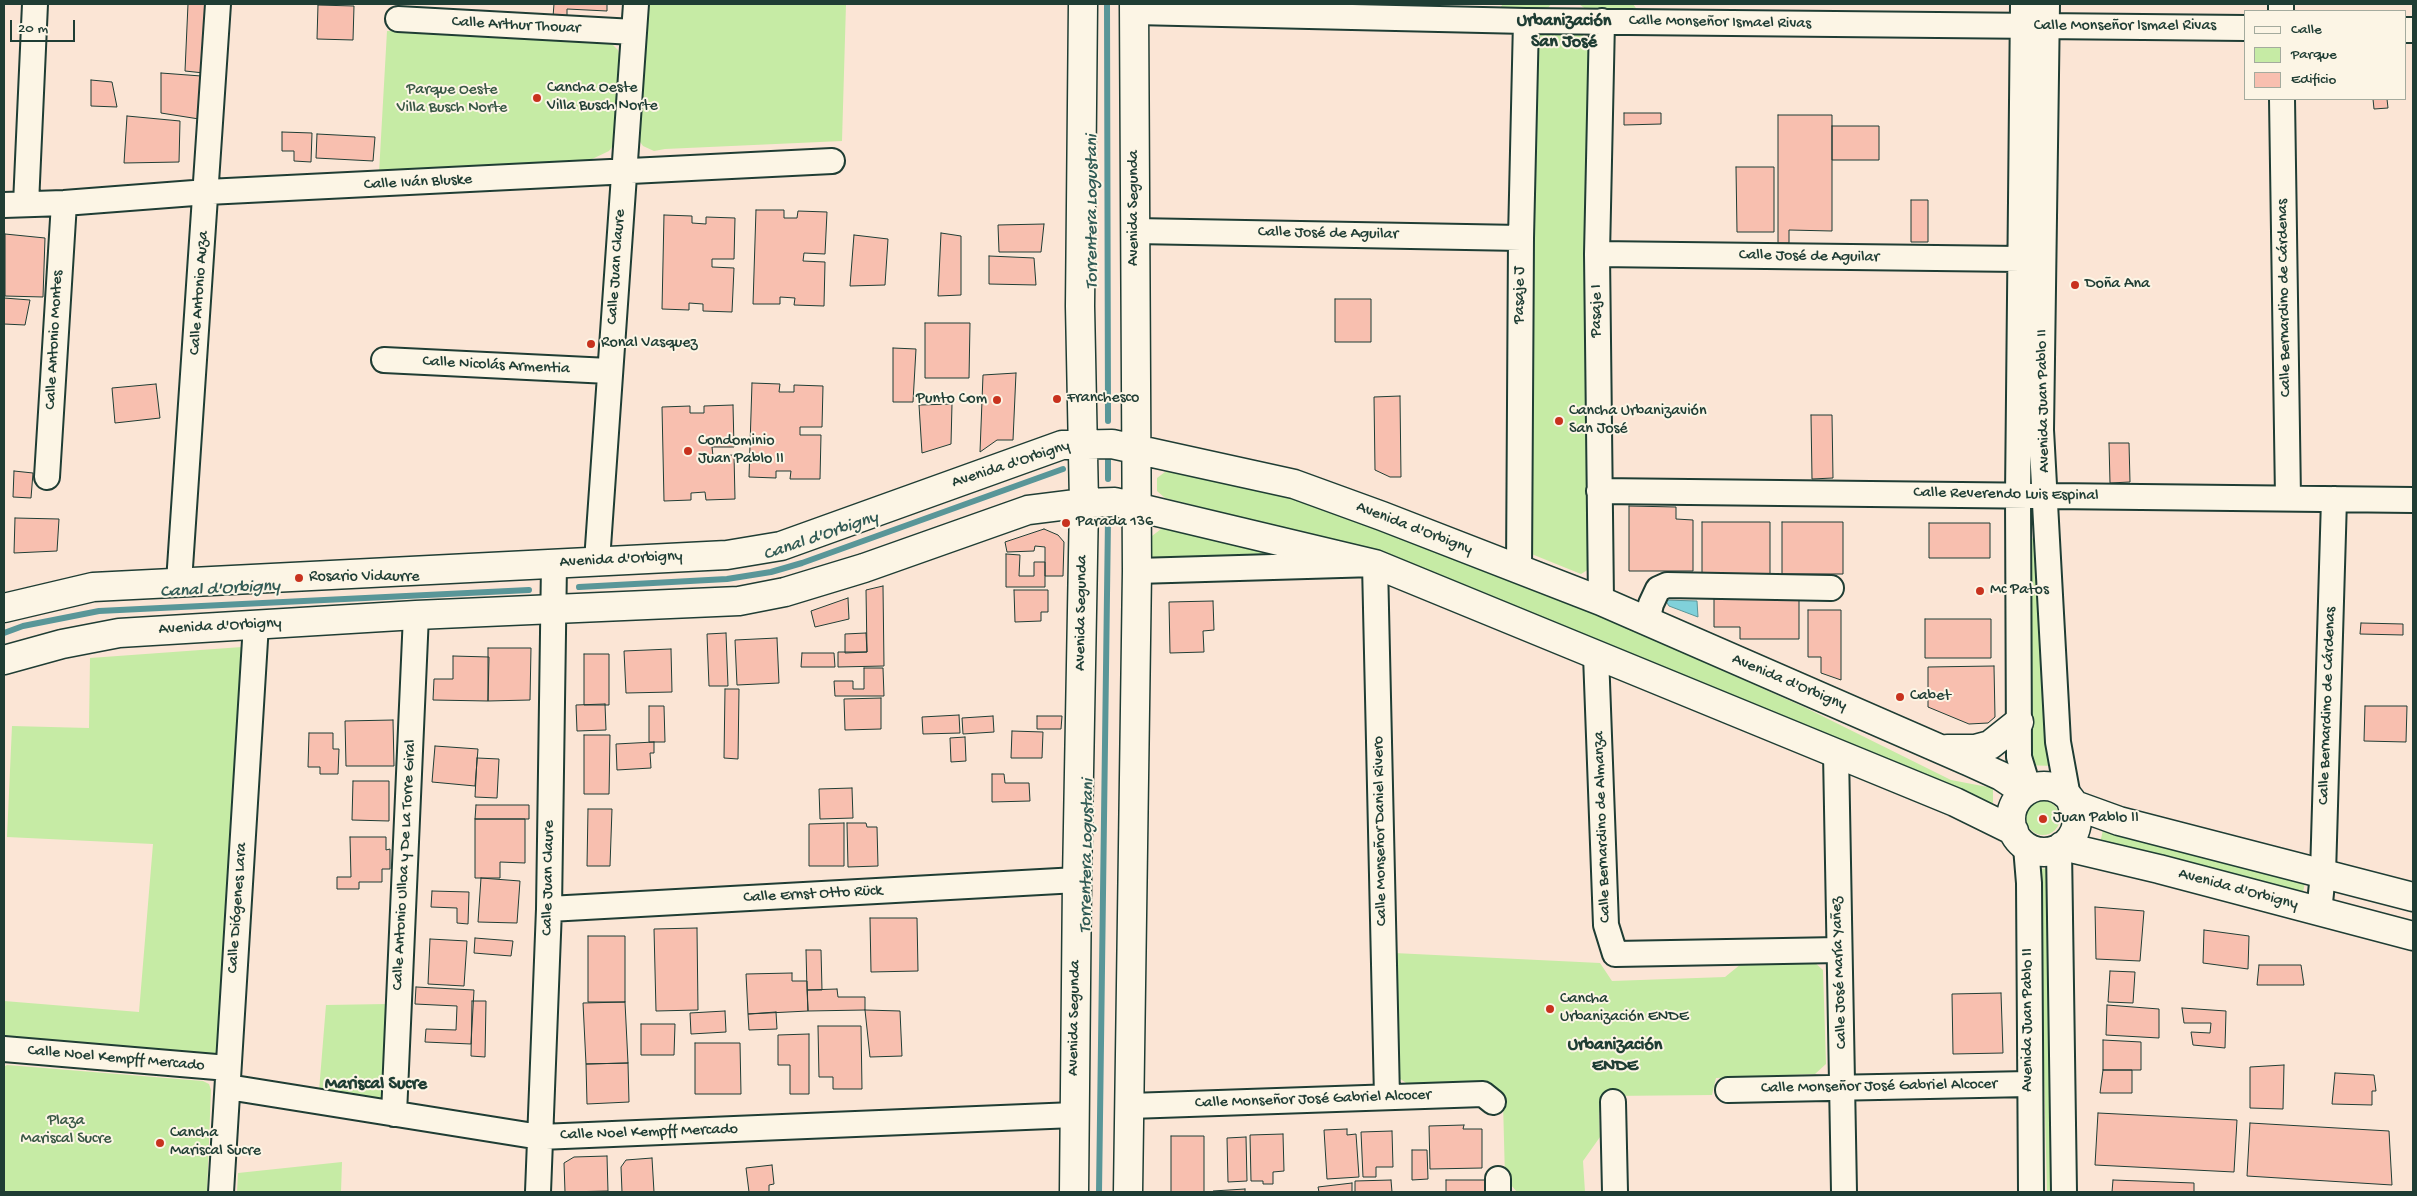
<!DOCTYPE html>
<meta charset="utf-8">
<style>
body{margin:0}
#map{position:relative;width:2417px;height:1196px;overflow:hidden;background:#fbe5d5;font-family:"Gochi Hand",sans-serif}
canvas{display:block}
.frame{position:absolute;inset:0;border:5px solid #1f3d34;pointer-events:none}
.legend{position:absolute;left:2244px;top:10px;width:162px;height:90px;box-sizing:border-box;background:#fcf5e5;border:1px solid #a4ab9e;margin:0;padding:6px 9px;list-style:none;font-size:15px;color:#1f3d34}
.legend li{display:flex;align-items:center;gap:10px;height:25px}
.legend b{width:25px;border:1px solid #a4ab9e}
.scale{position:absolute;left:10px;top:20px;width:65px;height:22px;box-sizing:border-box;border:2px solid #1f3d34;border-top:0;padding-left:6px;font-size:15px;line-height:18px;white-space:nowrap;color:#1f3d34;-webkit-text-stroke:4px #fcf5e5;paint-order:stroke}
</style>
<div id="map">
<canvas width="2417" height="1196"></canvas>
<div class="frame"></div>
<ul class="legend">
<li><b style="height:6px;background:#fcf5e5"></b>Calle</li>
<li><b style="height:14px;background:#c6eba5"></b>Parque</li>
<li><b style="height:14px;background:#f8bfaf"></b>Edificio</li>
</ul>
<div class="scale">20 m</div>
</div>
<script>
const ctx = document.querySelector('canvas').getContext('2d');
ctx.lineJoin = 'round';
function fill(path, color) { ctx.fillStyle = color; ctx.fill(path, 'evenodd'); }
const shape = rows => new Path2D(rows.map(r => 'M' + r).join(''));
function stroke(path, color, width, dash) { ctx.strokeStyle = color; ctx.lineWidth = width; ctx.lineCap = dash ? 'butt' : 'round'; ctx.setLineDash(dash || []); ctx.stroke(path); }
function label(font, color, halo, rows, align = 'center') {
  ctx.font = font + ' "Gochi Hand",sans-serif'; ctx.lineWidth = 4; ctx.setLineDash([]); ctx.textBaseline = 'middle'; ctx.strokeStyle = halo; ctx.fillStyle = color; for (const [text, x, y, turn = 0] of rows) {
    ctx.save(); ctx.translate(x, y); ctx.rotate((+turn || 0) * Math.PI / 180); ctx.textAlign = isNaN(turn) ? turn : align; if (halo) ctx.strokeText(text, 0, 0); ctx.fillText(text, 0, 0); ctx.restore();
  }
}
fill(shape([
 [646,4,846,4,842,141,665,149,654,151,643,146,638,139],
 [1503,4,1551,4,1549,7,1539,9,1499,9],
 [1579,4,1633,4,1638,11,1587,10],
 [1547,29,1576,31,1583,34,1593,47,1589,569,1581,574,1529,553,1536,45,1538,35],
 [387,31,585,37,602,39,613,45,618,50,620,59,615,143,609,151,590,160,379,173],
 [1183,471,1287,493,1596,614,1804,707,1951,780,1993,788,1993,814,1843,745,1506,602,1407,562,1373,550,1165,498,1157,491,1157,478,1165,472],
 [1161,529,1172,529,1269,553,1260,558,1151,561,1152,536],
 [2037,538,2053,766,2024,765,2026,539],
 [242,647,217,1057,4,1039,4,1001,139,1012,153,844,7,837,12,726,89,728,90,658],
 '2026 818a17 17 0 1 1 34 0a17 17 0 1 1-34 0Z',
 [2103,830,2305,883,2303,892,2129,847,2100,843],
 [2053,868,2057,1192,2047,1192,2039,869],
 [1394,953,1600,963,1612,981,1725,977,1741,964,1814,962,1823,970,1826,1064,1815,1074,1716,1078,1712,1095,1609,1096,1603,1099,1599,1113,1600,1137,1583,1161,1585,1192,1517,1192,1505,1178,1503,1102,1409,1085,1399,1078],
 [387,1004,381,1104,319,1091,326,1005],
 [7,1065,203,1081,209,1084,211,1090,207,1192,4,1192,4,1067],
 [342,1162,341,1192,237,1192,238,1173]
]), '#c6eba5');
const water = shape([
 [1665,600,1697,601,1698,617,1669,606,1665,600]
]);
fill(water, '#80d1da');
stroke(water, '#599698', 1);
stroke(shape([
 [1107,4,1108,421],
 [1108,479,1108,457],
 [579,587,727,579,771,572,802,563,1063,469],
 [4,633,23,626,99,611,529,590],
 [1099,1192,1108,520]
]), '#599698', 6);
const building = shape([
 [188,4,206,4,204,73,185,71,188,4],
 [554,4,607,4,607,11,567,9,567,17,553,17,554,4],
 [318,5,354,6,353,40,317,39,318,5],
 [161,73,201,76,199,119,161,113,161,73],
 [91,80,112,82,117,107,91,106,91,80],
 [2373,99,2387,99,2388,108,2374,109,2373,99],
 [1624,113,1661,113,1661,124,1624,125,1624,113],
 [1778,115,1832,115,1832,231,1789,230,1789,243,1778,243,1778,115],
 [127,116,180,121,179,162,124,163,127,116],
 [1832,126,1879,126,1879,160,1832,160,1832,126],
 [282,132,312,133,311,162,294,161,294,151,282,151,282,132],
 [317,134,375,137,373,161,316,158,317,134],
 [1736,167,1774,167,1774,232,1737,232,1736,167],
 [1911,200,1928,200,1928,242,1911,242,1911,200],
 [756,210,784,210,784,218,797,218,798,211,827,212,825,254,804,253,803,261,825,262,824,306,794,305,795,298,780,297,780,304,753,304,756,210],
 [664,215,692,216,692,223,706,224,706,217,735,218,734,259,712,259,712,267,734,268,732,312,703,311,703,304,689,303,689,310,662,309,664,215],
 [1044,224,1041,252,999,252,998,225,1044,224],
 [941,233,961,236,961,295,938,296,941,233],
 [5,234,45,238,43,297,5,296,5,234],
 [854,235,888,239,885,285,850,286,854,235],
 [989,256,1034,258,1036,285,989,284,989,256],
 [4,298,30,300,25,325,4,324,4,298],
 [1335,299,1371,299,1371,342,1335,342,1335,299],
 [925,323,970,323,969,378,925,378,925,323],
 [893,348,916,349,913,402,893,402,893,348],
 [1016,373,1013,440,997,440,980,452,983,375,1016,373],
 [752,383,780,384,779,392,794,392,794,385,823,386,822,427,800,427,800,435,821,435,820,479,790,479,791,471,776,471,776,478,749,477,752,383],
 [156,384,160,418,115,423,112,388,156,384],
 [1400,396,1401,477,1390,477,1375,470,1374,397,1400,396],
 [952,404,951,444,922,453,919,405,952,404],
 [733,405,734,447,712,447,713,456,734,455,735,499,706,500,705,492,691,493,691,500,664,501,662,407,690,406,690,413,704,413,704,406,733,405],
 [1811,415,1832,415,1833,478,1812,479,1811,415],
 [2109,443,2129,443,2130,482,2110,483,2109,443],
 [14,471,33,473,31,498,13,497,14,471],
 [1629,506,1676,507,1676,519,1693,520,1693,571,1629,571,1629,506],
 [15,518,59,519,57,551,14,553,15,518],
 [1702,522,1770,522,1770,575,1702,574,1702,522],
 [1782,522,1843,522,1843,574,1782,574,1782,522],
 [1929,523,1990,523,1990,558,1929,558,1929,523],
 [1044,529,1058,535,1064,542,1063,576,1045,576,1045,547,1035,546,1034,551,1007,552,1005,542,1044,529],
 [1006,554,1020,555,1019,576,1034,576,1034,562,1045,562,1045,587,1006,587,1006,554],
 [883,586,884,666,838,667,838,652,867,652,866,590,883,586],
 [1014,590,1048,590,1048,612,1041,612,1041,621,1015,622,1014,590],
 [848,598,849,619,815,627,811,611,848,598],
 [1714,599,1799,599,1799,639,1740,639,1740,627,1714,627,1714,599],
 [1213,601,1214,630,1203,631,1204,652,1170,653,1169,602,1213,601],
 [1808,610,1841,610,1841,680,1821,673,1821,657,1808,657,1808,610],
 [1925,619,1991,619,1991,658,1925,658,1925,619],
 [2361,623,2403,624,2403,635,2360,634,2361,623],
 [726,633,728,686,709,686,707,634,726,633],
 [866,633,867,652,845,653,845,634,866,633],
 [777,638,779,683,737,685,735,640,777,638],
 [488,648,531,648,530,700,488,701,488,648],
 [671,649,672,692,626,693,624,651,671,649],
 [802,653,834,653,835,667,801,667,802,653],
 [584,654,609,654,609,705,584,705,584,654],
 [453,656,489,657,488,701,433,700,434,679,453,679,453,656],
 [1994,666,1995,717,1988,723,1969,724,1928,707,1928,667,1994,666],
 [864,668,883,668,884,696,835,696,834,681,853,681,853,689,864,689,864,668],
 [725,689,739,689,738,759,724,758,725,689],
 [881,698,881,729,845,730,844,699,881,698],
 [605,704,606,730,577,731,576,705,605,704],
 [649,706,664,706,665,742,649,742,649,706],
 [2365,706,2407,706,2406,742,2364,741,2365,706],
 [959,715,960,733,923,734,922,717,959,715],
 [993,716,994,732,963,734,962,718,993,716],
 [1037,716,1062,716,1061,729,1037,729,1037,716],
 [393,720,394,766,346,766,345,721,393,720],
 [1012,731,1043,732,1042,758,1011,758,1012,731],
 [309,733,333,733,333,749,339,749,338,774,320,774,320,767,308,767,309,733],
 [584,735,610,735,609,794,584,794,584,735],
 [965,737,966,761,951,762,950,738,965,737],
 [654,742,654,753,650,753,651,768,617,770,616,744,654,742],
 [435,746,478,749,475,786,432,782,435,746],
 [477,758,499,759,497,798,475,797,477,758],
 [992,774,1004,774,1005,783,1029,783,1030,801,992,802,992,774],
 [353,781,389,781,389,821,352,820,353,781],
 [852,788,853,818,820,819,819,789,852,788],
 [476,805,529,805,529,819,475,819,476,805],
 [588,809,612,809,610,866,587,866,588,809],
 [475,819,525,819,525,863,500,862,500,878,475,878,475,819],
 [844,823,844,866,809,866,809,824,844,823],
 [847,823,866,823,867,827,877,827,878,866,848,867,847,823],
 [350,837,386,837,386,850,390,849,390,869,382,869,382,882,359,882,359,889,337,889,337,877,351,877,350,837],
 [481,878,520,881,517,923,478,922,481,878],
 [432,891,469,892,468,924,457,923,457,908,431,907,432,891],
 [2095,907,2144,911,2140,961,2096,959,2095,907],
 [870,918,917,918,918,971,871,972,870,918],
 [697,928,698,1010,656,1011,654,929,697,928],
 [2204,930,2249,936,2248,969,2203,963,2204,930],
 [588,936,625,936,625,1002,588,1002,588,936],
 [475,938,513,941,511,956,474,953,475,938],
 [430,939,467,941,464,986,428,984,430,939],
 [806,950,821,950,822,990,807,990,806,950],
 [2259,965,2301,965,2304,985,2257,985,2259,965],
 [2110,971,2135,972,2133,1003,2108,1002,2110,971],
 [792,973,792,981,807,981,808,1011,748,1014,746,974,792,973],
 [416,987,474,990,471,1044,425,1042,426,1029,456,1030,457,1006,415,1004,416,987],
 [837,989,838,997,865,997,865,1010,808,1011,807,990,837,989],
 [2001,993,2003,1053,1953,1054,1952,994,2001,993],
 [472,1001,486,1001,485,1057,471,1056,472,1001],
 [625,1002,628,1063,586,1064,583,1003,625,1002],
 [2107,1005,2159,1009,2159,1038,2106,1035,2107,1005],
 [2182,1008,2226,1011,2225,1048,2193,1045,2191,1032,2210,1033,2211,1023,2184,1023,2182,1008],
 [865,1010,900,1011,902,1056,870,1057,865,1010],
 [725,1011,726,1032,691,1034,690,1013,725,1011],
 [776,1012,777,1029,749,1030,748,1014,776,1012],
 [641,1024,675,1024,674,1055,641,1055,641,1024],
 [818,1026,861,1026,862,1089,833,1089,833,1077,819,1077,818,1026],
 [809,1034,809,1094,790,1094,790,1065,778,1065,778,1035,809,1034],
 [2103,1040,2141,1042,2141,1070,2103,1070,2103,1040],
 [695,1043,740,1043,741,1094,695,1094,695,1043],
 [628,1063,629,1102,587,1104,586,1064,628,1063],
 [2284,1065,2283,1109,2250,1108,2250,1067,2284,1065],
 [2103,1070,2132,1070,2132,1093,2100,1093,2103,1070],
 [2335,1073,2374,1075,2376,1091,2372,1091,2372,1105,2332,1104,2335,1073],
 [2098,1113,2237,1120,2234,1172,2095,1165,2098,1113],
 [2250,1123,2389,1131,2392,1185,2247,1176,2250,1123],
 [1464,1125,1463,1129,1482,1129,1482,1168,1430,1169,1429,1126,1464,1125],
 [1347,1129,1347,1135,1356,1134,1359,1177,1327,1179,1324,1130,1347,1129],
 [1392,1131,1393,1167,1376,1167,1376,1177,1363,1177,1361,1132,1392,1131],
 [1283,1134,1284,1171,1273,1172,1273,1184,1263,1184,1263,1181,1251,1181,1250,1135,1283,1134],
 [1171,1136,1204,1136,1204,1192,1171,1192,1171,1136],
 [1246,1137,1247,1181,1228,1182,1227,1138,1246,1137],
 [1412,1150,1427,1150,1428,1179,1412,1180,1412,1150],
 [607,1156,608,1191,565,1192,564,1163,574,1157,607,1156],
 [652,1158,654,1192,622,1192,621,1167,626,1160,652,1158],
 [772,1165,774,1184,769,1185,769,1192,749,1192,746,1168,772,1165],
 [1391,1180,1392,1192,1355,1192,1355,1181,1391,1180],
 [1446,1180,1487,1180,1487,1192,1446,1192,1446,1180],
 [2113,1180,2194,1183,2194,1192,2112,1192,2113,1180],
 [1352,1183,1352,1192,1319,1192,1318,1187,1352,1183],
 [1245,1189,1245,1192,1213,1192,1213,1191,1245,1189]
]);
fill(building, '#f8bfaf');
stroke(building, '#1f3d34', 1);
const minor = shape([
 [2023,4,2018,495,2019,757,2029,790],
 [2047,4,2041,430,2058,742,2068,797],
 [2281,4,2281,11],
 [1135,12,1526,21,2246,28],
 [398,19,634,32],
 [2406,30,2413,30],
 [2282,99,2288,498],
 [26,204,35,4],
 [4,205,64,203,207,192,832,161],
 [1135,231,1521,238],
 [1597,254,2020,259],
 [384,360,609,371],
 [47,477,64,203],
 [1599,491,2413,500],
 [597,561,636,4],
 [1519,570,1521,238,1526,21],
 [1137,571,1375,564,1387,1097],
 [179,582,218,4],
 [1601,601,1597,254,1602,21],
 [1647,622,1651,604,1658,589,1667,585,1831,588],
 [1596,655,1606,925,1615,954,1839,950],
 [1836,753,1844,1192],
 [2026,847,2029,883,2031,1192],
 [2059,849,2064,1192],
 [549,909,1077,880],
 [2319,912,2323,874,2334,499],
 [4,1049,228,1068],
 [228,1087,540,1137,1074,1115],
 [1728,1090,2029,1084],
 [1613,1102,1615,1192],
 [1130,1106,1483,1094,1493,1102],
 [394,1114,416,615],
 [1498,1179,1498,1192],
 [221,1192,256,624],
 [538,1192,549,909,554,564]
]);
const major = shape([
 [4,608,93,587,727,555,781,546,1062,445,1112,444,1294,484,1382,516,1601,601,1970,762,2001,776,2025,792],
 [4,660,62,644,119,633,416,615,739,601,785,592,864,568,1028,510,1084,503,1115,502,1375,564,1955,802,2014,831],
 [1947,749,1975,749,1990,745,2019,722],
 '2011 819a33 33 0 1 1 66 0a33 33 0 1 1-66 0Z',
 [2072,804,2119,821,2413,897],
 [2062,846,2159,869,2413,936],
 [1074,1192,1077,880,1084,503,1080,306,1083,4],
 [1128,1192,1137,571,1134,4]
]);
stroke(minor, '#1f3d34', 28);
stroke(major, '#1f3d34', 31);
stroke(minor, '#fcf5e5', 24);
stroke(major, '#fcf5e5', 28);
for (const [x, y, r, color] of [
 [537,98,5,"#c8321e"],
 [2075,285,5,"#c8321e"],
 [591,344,5,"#c8321e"],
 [1057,399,5,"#c8321e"],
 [997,400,5,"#c8321e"],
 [1559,421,5,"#c8321e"],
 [688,451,5,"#c8321e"],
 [1066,523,5,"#c8321e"],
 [299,578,5,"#c8321e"],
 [1980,591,5,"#c8321e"],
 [1900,697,5,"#c8321e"],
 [2043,819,5,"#c8321e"],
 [1550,1009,5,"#c8321e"],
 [160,1143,5,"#c8321e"]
]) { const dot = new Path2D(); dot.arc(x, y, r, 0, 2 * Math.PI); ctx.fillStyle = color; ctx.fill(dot); stroke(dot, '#fcf5e5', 2); }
label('16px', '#1f3d34', '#fcf5e5', [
 ["Calle Monseñor Ismael Rivas",1720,23,1],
 ["Calle Arthur Thouar",516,26,3],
 ["Calle Monseñor Ismael Rivas",2125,27],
 ["Calle Iván Bluske",418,183,-3],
 ["Avenida Segunda",1135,208,-90],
 ["Calle José de Aguilar",1328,234,1],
 ["Calle José de Aguilar",1809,257,1],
 ["Calle Juan Claure",617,267,-86],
 ["Calle Antonio Auza",200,293,-86],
 ["Pasaje J",1521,295,-90],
 ["Calle Bernardino de Cárdenas",2285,298,-91],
 ["Pasaje I",1598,311,-90],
 ["Calle Antonio Montes",55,340,-87],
 ["Calle Nicolás Armentia",496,366,3],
 ["Avenida Juan Pablo II",2044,401,-91],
 ["Avenida d'Orbigny",1011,465,-18],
 ["Calle Reverendo Luis Espinal",2006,495,1],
 ["Avenida d'Orbigny",1414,529,21],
 ["Avenida d'Orbigny",621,560,-3],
 ["Avenida Segunda",1082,613,-89],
 ["Avenida d'Orbigny",220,627,-3],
 ["Avenida d'Orbigny",1789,683,23],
 ["Calle Bernardino de Cárdenas",2328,706,-88],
 ["Calle Bernardino de Almanza",1603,827,-92],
 ["Calle Monseñor Daniel Rivero",1381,831,-91],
 ["Calle Antonio Ulloa y De La Torre Giral",405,865,-87],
 ["Calle Juan Claure",549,878,-89],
 ["Avenida d'Orbigny",2238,890,15],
 ["Calle Ernst Otto Rück",813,895,-3],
 ["Calle Diógenes Lara",238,908,-86],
 ["Calle José María Yañez",1840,973,-92],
 ["Avenida Segunda",1075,1018,-89],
 ["Avenida Juan Pablo II",2029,1020,-90],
 ["Calle Noel Kempff Mercado",116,1059,5],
 ["Calle Monseñor José Gabriel Alcocer",1879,1087,-1],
 ["Calle Monseñor José Gabriel Alcocer",1313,1100,-2],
 ["Calle Noel Kempff Mercado",649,1133,-2]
]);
label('16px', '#1f3d34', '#fcf5e5', [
 ["Cancha Oeste",547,89],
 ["Villa Busch Norte",547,107],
 ["Doña Ana",2085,285],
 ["Ronal Vasquez",601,344],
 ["Franchesco",1067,399],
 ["Punto Com",987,400,"right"],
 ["Cancha Urbanizavión",1569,412],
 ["San José",1569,430],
 ["Condominio",698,442],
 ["Juan Pablo II",698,460],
 ["Parada 136",1076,523],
 ["Rosario Vidaurre",309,578],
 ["Mc Patos",1990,591],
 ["Cabet",1910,697],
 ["Juan Pablo II",2053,819],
 ["Cancha",1560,1000],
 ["Urbanización ENDE",1560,1018],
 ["Cancha",170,1134],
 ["Mariscal Sucre",170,1152]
], 'left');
label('16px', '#385745', '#fcf5e5', [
 ["Parque Oeste",452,91],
 ["Villa Busch Norte",452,109],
 ["Plaza",66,1122],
 ["Mariscal Sucre",66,1140]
]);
label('bold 18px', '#1f3d34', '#fcf5e5', [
 ["Urbanización",1564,22],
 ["San José",1564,43],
 ["Urbanización",1615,1046],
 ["ENDE",1615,1067],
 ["Mariscal Sucre",376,1085]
]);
label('italic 18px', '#325b55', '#fcf5e5', [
 ["Torrentera Logustani",1093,212,-90],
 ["Canal d'Orbigny",821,537,-19],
 ["Canal d'Orbigny",220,590,-3],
 ["Torrentera Logustani",1088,856,-89]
]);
</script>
